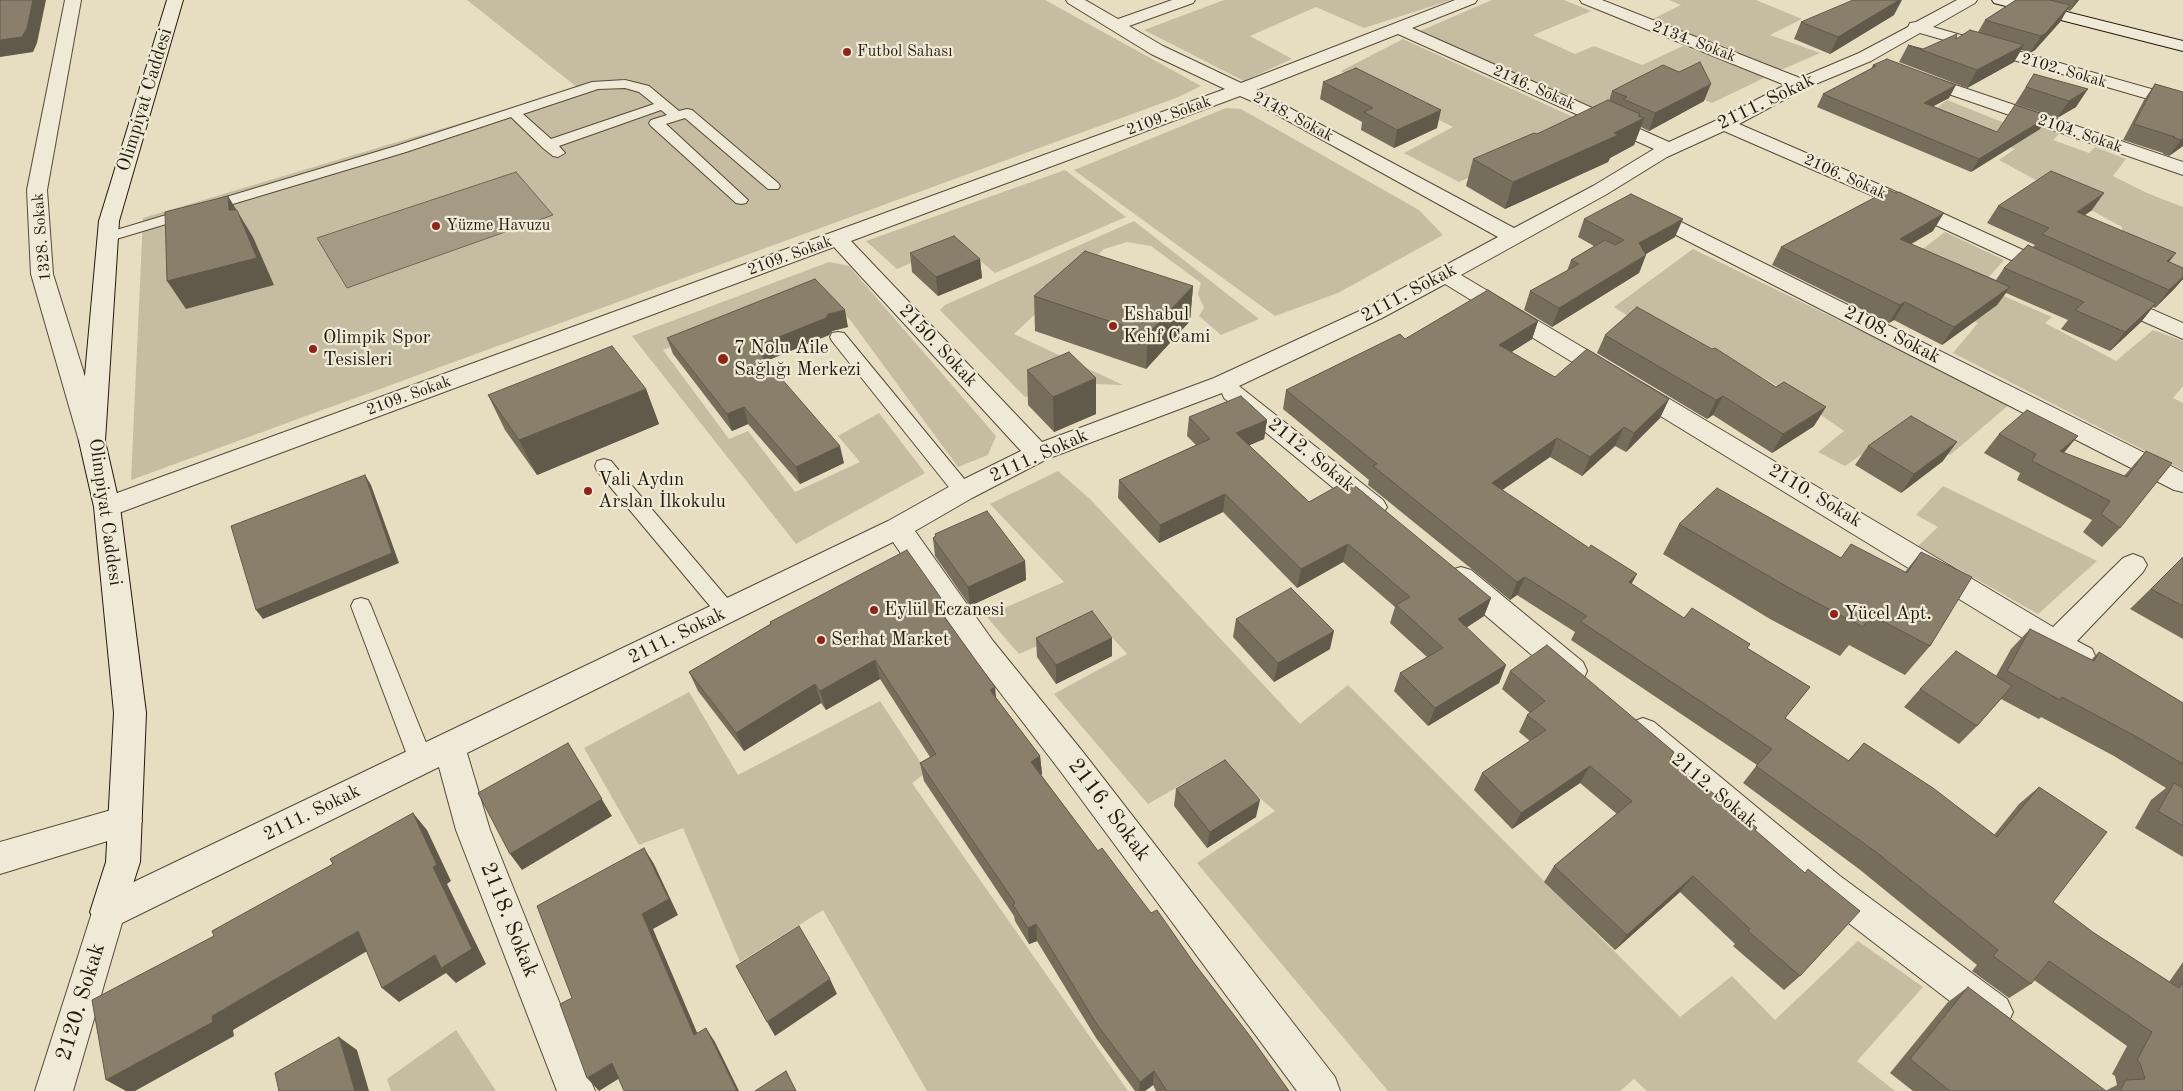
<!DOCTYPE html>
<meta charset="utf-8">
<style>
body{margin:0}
canvas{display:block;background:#e7ddc1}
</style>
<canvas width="2183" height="1091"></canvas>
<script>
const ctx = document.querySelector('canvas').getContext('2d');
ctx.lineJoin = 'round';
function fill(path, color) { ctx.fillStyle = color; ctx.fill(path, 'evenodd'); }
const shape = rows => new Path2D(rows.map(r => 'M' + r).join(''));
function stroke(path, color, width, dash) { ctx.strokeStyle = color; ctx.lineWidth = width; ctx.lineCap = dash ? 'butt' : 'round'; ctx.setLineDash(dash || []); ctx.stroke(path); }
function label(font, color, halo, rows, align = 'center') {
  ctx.font = font + ' "Old Standard TT",serif'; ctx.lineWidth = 4.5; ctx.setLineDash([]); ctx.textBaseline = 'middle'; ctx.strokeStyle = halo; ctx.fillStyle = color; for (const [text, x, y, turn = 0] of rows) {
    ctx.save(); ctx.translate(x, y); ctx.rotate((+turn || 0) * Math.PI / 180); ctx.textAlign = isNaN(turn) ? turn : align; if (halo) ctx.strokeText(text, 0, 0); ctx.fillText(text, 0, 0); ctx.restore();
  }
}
fill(shape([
 [467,0,1045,0,1201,86,1176,98,131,480,143,218,578,88],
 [1224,0,1451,0,1364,28,1316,7,1250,36,1292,59,1244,81,1144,30],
 [1492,0,1564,0,1591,11,1533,35,1575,54,1594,46,1642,65,1683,46,1766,77,1712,103,1653,78,1594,108,1420,31],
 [1669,0,1756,0,1802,19,1770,35,1820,53,1781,70,1651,20,1681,5],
 [1403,39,1586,123,1459,182,1404,153,1453,127,1341,71],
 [1947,100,2022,130,2029,122,2060,133,2053,140,2089,153,2095,147,2126,159,2113,176,2147,193,2183,207,2183,270,2123,245,2122,227,1999,160,2015,149,1955,125,1918,123],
 [1226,108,1241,109,1419,210,1443,235,1338,293,1275,316,1074,170],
 [1065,170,1126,217,995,273,959,243,897,269,866,241],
 [1134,221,1259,319,1221,335,1199,316,1204,308,1198,294,1201,283,1151,246,1127,242,1104,249,1014,334,1123,385,1069,383,1025,397,940,310,945,305],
 [1945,232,2004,260,1981,286,2052,317,2045,323,2116,361,2153,330,2183,341,2183,386,2173,398,2183,403,2183,470,1953,353,1978,323,1956,314,1908,260],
 [1693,249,2010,404,1950,455,1899,429,1845,466,1818,452,1844,431,1788,392,1710,347,1694,358,1614,307],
 [829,262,849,266,996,436,988,455,958,467,851,321,822,291,663,350,729,439,748,431,795,492,860,462,838,436,879,413,925,473,796,544,632,336],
 [1058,471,1090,499,1300,724,1348,685,1680,1017,1732,976,1775,1020,1858,941,1923,987,1857,1061,1895,1091,1647,1091,1634,1079,1620,1091,1388,1091,1197,863,1275,811,1219,763,1148,804,1054,694,1127,654,1097,620,1019,654,986,616,1064,582,990,504],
 [1943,486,2097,561,2038,614,1918,546,1938,527,1916,515],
 [689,692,738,775,880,701,927,772,912,783,1128,1091,927,1091,823,910,740,962,683,828,639,845,584,748],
 [456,1030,496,1091,391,1091,387,1079]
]), '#c6bca2');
const water = shape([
 [516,172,553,215,347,288,317,238,516,172]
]);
fill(water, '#a59a83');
stroke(water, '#726653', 1);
const lane = shape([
 [625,80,649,86,679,111,687,109,692,110,778,183,780,186,778,189,768,189,685,118,666,124,748,200,746,203,741,204,736,203,651,126,649,123,651,120,667,115,661,110,559,146,565,153,558,157,553,156,543,148,511,117,406,152,113,240,108,242,103,240,100,237,103,234,396,146,592,82,625,80],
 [625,88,639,92,654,104,551,139,523,114,598,89,625,88],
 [838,332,844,333,970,486,973,491,970,496,963,498,956,496,832,341,830,337,832,333,838,332],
 [604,459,611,461,734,606,738,612,734,618,727,620,720,618,597,471,595,466,597,461,604,459],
 [361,598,368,600,371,606,433,760,429,767,421,770,413,767,409,760,351,606,354,600,361,598]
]);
const street = shape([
 [65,0,81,0,47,190,53,274,105,441,101,447,92,450,83,447,79,441,31,274,27,190,65,0],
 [1066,0,1085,0,1118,19,1172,0,1195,0,1193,3,1129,26,1163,46,1241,83,1455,0,1477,0,1475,3,1412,28,1669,142,1717,120,1785,85,1582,3,1580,0,1602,0,1800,78,1859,53,1908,27,1910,23,1916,22,1957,0,1977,0,1975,3,1933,27,2183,98,2183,109,1920,33,1871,61,1806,88,1739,124,1885,187,2058,266,2061,271,2058,276,2050,278,1871,195,1724,131,1667,157,1607,194,1461,275,2053,627,2123,558,2133,554,2143,558,2147,565,2143,572,2077,641,2092,649,2096,658,2092,667,2081,670,2070,667,1445,284,1382,318,1239,386,1383,500,1387,507,1383,514,1374,517,1365,514,1224,398,1222,393,1047,459,972,498,915,531,993,641,1083,752,1335,1077,1340,1091,1297,1091,1061,772,973,657,893,542,467,753,490,830,595,1091,557,1091,456,830,439,767,122,923,73,1091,35,1091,96,900,888,521,954,484,1021,451,834,247,116,514,107,517,98,514,94,507,98,500,1225,89,1151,54,1068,3,1066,0],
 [1398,34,1654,149,1593,186,1514,228,1256,90,1398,34],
 [1240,96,1254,102,1498,237,1366,308,1214,378,1042,442,851,241,1240,96],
 [1917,72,2183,162,2183,175,1911,81,1908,77,1911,73,1917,72],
 [1644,205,1651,207,2183,472,2183,492,2174,490,1637,215,1634,211,1637,207,1644,205],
 [2112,292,2183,323,2183,339,2104,304,2101,299,2104,294,2112,292],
 [1461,567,1471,570,1583,662,1587,671,1583,680,1572,683,1561,680,1451,586,1447,578,1451,570,1461,567],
 [1643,718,1654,722,1840,876,2007,999,2013,1012,2007,1025,1994,1031,1981,1025,1816,898,1632,740,1627,731,1632,722,1643,718],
 [125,806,137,810,142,821,137,832,0,874,0,842,125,806]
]);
const secondary = shape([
 [167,0,183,0,119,221,105,441,120,507,146,713,140,862,120,924,108,929,96,924,90,912,106,862,114,713,94,507,79,441,99,221,167,0],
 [1992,0,2019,0,2183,41,2183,51,1994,3,1992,0]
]);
stroke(lane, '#564a38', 2);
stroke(street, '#564a38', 2);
stroke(secondary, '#25190b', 2);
fill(lane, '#efe9d7');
fill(street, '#efe9d7');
fill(secondary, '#efe9d7');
fill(shape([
 [2016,0,2079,0,2070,11,2067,10,2060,22,2035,50,2030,53,2021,50,2014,62,1967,88,1899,62,1908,45,1923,49,1978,32,1985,20],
 [1894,15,1830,54,1794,39,1801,22],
 [1873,65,1949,98,1933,106,1997,132,2040,129,1971,172,1817,107,1823,94,1871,69],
 [2034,74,2076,107,2057,118,2015,104],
 [1323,82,1437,128,1394,148,1361,130,1362,122,1320,99],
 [2155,84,2183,92,2183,146,2169,156,2163,154,2163,153,2123,140,2144,100],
 [1612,91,1704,101,1649,131,1641,127,1634,145,1610,158,1608,162,1505,209,1466,186,1473,159,1537,134,1609,101],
 [1998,206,2092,210,2085,215,2170,262,2183,268,2183,279,2175,288,2155,308,2153,307,2141,322,2110,351,2061,329,2068,320,2006,293,1997,305,1942,345,1894,320,1889,323,1772,265,1781,247,1933,231,1911,244,1996,280,2004,268,2033,247,2035,245,1987,223],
 [1584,219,1675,237,1646,254,1639,273,1552,327,1524,310,1530,291,1567,271,1571,260,1594,246,1578,237],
 [910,253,980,259,982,278,938,296,912,272],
 [1193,286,1190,321,1146,369,1035,331,1034,296],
 [1538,321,1532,339,1511,352,1555,377,1669,399,1660,418,1626,452,1615,446,1582,476,1550,457,1502,490,1631,584,1684,618,1747,648,1810,687,1785,718,1848,761,1864,743,1994,835,2019,804,2039,787,2053,902,2094,933,2169,982,2183,962,2183,1091,1913,1091,1890,1073,1948,1002,1968,987,2105,1091,2117,1085,2115,1076,2112,1074,2127,1046,2034,980,2031,984,2009,998,1972,971,1977,965,1859,869,1743,783,1757,765,1571,640,1575,632,1517,595,1510,600,1368,485,1369,480,1283,409,1286,390,1405,339],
 [848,327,832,331,829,335,766,361,844,463,800,484,748,424,732,431,673,354,667,338],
 [1605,335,1814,426,1772,453,1713,415,1707,419,1597,353],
 [1027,370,1096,414,1054,432,1028,405],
 [646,389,659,424,537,475,505,430,488,395],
 [1189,417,1267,420,1264,439,1249,445,1309,502,1491,598,1484,616,1466,628,1506,665,1499,683,1428,726,1394,691,1400,673,1427,657,1390,623,1395,607,1343,562,1297,588,1223,512,1159,543,1118,498,1119,480,1196,445,1187,436],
 [1999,434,2064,453,2124,476,2146,451,2120,528,2102,547,2083,532,2092,520,2017,480,2020,473,1984,453],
 [1868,446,1943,461,1901,493,1855,465],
 [1679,524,1841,558,1905,572,1921,552,1930,646,1905,675,1849,645,1840,656,1770,619,1663,554],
 [935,534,1025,561,1026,580,970,606,935,556,933,538,935,536],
 [2182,558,2183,558,2183,639,2130,609],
 [941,598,943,615,996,698,1040,756,1042,774,1041,775,1098,851,1194,963,1289,1091,1156,1091,1153,1085,1145,1091,1135,1091,1096,1038,1037,941,1029,944,1015,921,1014,916,924,781,920,763,930,757,880,679,826,710,821,703,744,751,698,691,689,672,770,624,770,622],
 [1236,619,1330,649,1274,682,1233,637],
 [2030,629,2091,660,2099,652,2183,703,2183,857,2135,828,2151,800,2166,788,2114,756,2041,717,2039,719,2001,699,1977,726,1959,744,1904,707,1920,689,1996,676,2011,649],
 [1036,638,1112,638,1112,656,1056,684,1037,657],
 [1510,671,1670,759,1756,830,1800,976,1784,990,1733,946,1735,944,1680,892,1615,950,1544,882,1554,866,1617,814,1580,783,1512,829,1474,790,1482,773,1530,741,1519,732,1527,715,1530,713,1502,689],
 [1176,789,1256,817,1207,848,1174,806]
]), '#776d5b');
fill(shape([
 [33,0,46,0,37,43,33,52,0,57,0,40],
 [1899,0,1902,0,1894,15,1830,54,1838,37],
 [2076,0,2079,0,2070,11],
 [2070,5,2060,22,2035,50,2030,53,2041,36],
 [2024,45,2014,62,1967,88,1977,70],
 [1711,84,1704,101,1649,131,1655,113],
 [1956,85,1949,98,1917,115,1924,103],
 [2088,89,2076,107,2057,118,2069,101],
 [1441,110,1437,128,1394,148,1397,130],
 [1640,114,1638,122,1644,118,1634,145,1610,158,1608,162,1505,209,1513,182,1614,133],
 [2049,116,2040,129,1971,172,1979,159],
 [2183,139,2183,146,2169,156,2181,140],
 [2104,193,2092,210,2065,229,2077,212],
 [228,196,253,237,274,285,186,309,167,281,229,210],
 [1944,213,1933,231,1889,257,1900,239],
 [1683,219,1675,237,1632,262,1639,243],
 [2176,253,2162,271,2167,261],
 [1646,255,1639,273,1552,327,1559,308],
 [980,259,982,278,938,296,936,277],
 [2183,277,2183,279,2175,288,2155,308,2169,290],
 [1193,286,1190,321,1146,369,1148,334],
 [2010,287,1997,305,1942,345,1954,327],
 [1905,302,1894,320,1889,323,1900,305],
 [2156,303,2141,322,2110,351,2125,332],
 [845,310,848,327,832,331,829,335,759,364,754,347,828,314],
 [1538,321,1532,339,1493,364,1499,345],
 [1096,378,1096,414,1054,432,1053,397],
 [646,389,659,424,537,475,519,440],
 [1723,396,1713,415,1707,419,1716,400],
 [1669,399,1660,418,1626,452,1634,433],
 [744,407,748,424,732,431,727,414],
 [1826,407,1814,426,1772,453,1783,434],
 [1267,420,1264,439,1234,452,1236,433],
 [1624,427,1615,446,1582,476,1590,457],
 [2078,436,2062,455,2060,451],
 [1557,438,1550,457,1485,502,1492,483],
 [1957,442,1943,461,1901,493,1914,474],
 [840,446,844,463,800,484,796,467],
 [365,475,371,485,399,563,263,619,256,610],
 [1225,494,1223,512,1159,543,1160,525],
 [1348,544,1343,562,1297,588,1301,569],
 [1025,561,1026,580,970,606,968,587],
 [1637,574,1627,592,1629,582],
 [1525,577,1517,595,1510,600,1517,582],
 [941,598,944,618,940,620,935,601],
 [1491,598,1484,616,1451,637,1458,619],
 [1334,631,1330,649,1274,682,1278,663],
 [1112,638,1112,656,1056,684,1056,665],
 [875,660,880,679,826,710,820,691],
 [1506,665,1499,683,1428,726,1435,708],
 [815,684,821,703,744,751,736,733],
 [995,687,997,706,990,690],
 [568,743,612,816,522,870,510,854],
 [1040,756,1042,774,1032,780,1031,762],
 [1590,766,1580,783,1512,829,1521,813],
 [1260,800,1256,817,1207,848,1210,832],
 [413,813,427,830,451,881,447,884,486,964,456,983,446,973,399,1002,382,988,433,867],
 [644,848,654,864,678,915,653,929,704,1049,694,1035,642,914],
 [1693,876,1680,892,1615,950,1627,935],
 [1036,924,1037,941,1029,944,1028,928],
 [358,931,374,947,233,1030,234,1036,135,1091,126,1091,106,1080,212,1016],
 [830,979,837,994,775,1036,767,1022],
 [706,1028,715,1042,739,1091,737,1091],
 [339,1037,357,1050,369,1091,355,1091],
 [612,1063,623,1076,599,1091,587,1078],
 [1154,1071,1153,1085,1145,1091,1139,1091,1140,1082]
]), '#61594a');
const building = shape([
 [0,0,33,0,27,28,22,37,0,40,0,0],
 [1853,0,1899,0,1838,37,1801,22,1853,0],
 [2016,0,2050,0,2070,5,2046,33,2041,36,1985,20,2016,0],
 [1970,30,2024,45,1977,70,1908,45,1923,49,1957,34,1956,39,1970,30],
 [1887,59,1956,85,1924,103,1997,132,2015,105,2049,116,1979,159,1823,94,1876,66,1873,65,1887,59],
 [1700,62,1711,84,1655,113,1623,99,1627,97,1612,91,1663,65,1679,72,1700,62],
 [1356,68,1441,110,1397,130,1364,112,1373,108,1323,82,1356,68],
 [2034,74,2088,89,2069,101,2026,87,2034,74],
 [2155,84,2183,92,2183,139,2181,140,2174,138,2175,137,2134,124,2155,84],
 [1608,100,1640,114,1638,116,1644,118,1614,133,1618,135,1513,182,1473,159,1534,133,1537,134,1608,100],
 [2051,171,2104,193,2077,212,2176,253,2167,261,2183,268,2183,277,2169,290,2042,234,2049,228,1998,206,2051,171],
 [1889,190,1896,193,1899,192,1944,213,1900,239,2010,287,1954,327,1905,302,1900,305,1781,247,1889,190],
 [1631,194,1683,219,1639,243,1646,255,1559,308,1530,291,1579,264,1571,260,1605,240,1615,245,1624,240,1584,219,1631,194],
 [228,196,229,210,237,210,257,258,167,281,165,212,228,196],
 [954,236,980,259,936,277,910,253,954,236],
 [2028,245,2156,303,2125,332,2075,310,2084,302,2004,268,2028,245],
 [1085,251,1193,286,1148,334,1034,296,1085,251],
 [815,279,845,310,828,314,826,318,754,347,840,446,796,467,744,407,727,414,667,338,815,279],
 [1488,290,1538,321,1499,345,1555,377,1587,349,1669,399,1634,433,1624,427,1590,457,1557,438,1492,483,1589,548,1591,545,1637,574,1629,582,1684,618,1692,608,1750,644,1747,648,1810,687,1785,718,1849,761,1864,743,1933,788,1997,837,2039,787,2107,832,2053,902,2094,933,2179,988,2183,982,2183,1091,2120,1091,2126,1080,2145,1079,2140,1063,2137,1060,2152,1032,2049,961,2031,984,1993,956,1998,950,1876,852,1756,766,1772,749,1580,621,1587,616,1525,577,1517,582,1373,466,1377,464,1286,390,1400,334,1405,339,1488,290],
 [1637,307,1712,349,1715,348,1776,387,1784,382,1826,407,1783,434,1723,396,1716,400,1605,335,1637,307],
 [612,346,646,389,519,440,488,395,612,346],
 [1069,352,1096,378,1053,397,1027,370,1069,352],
 [1241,396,1267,420,1236,433,1309,502,1348,480,1491,598,1458,619,1506,665,1435,708,1400,673,1443,648,1396,605,1410,597,1348,544,1301,569,1225,494,1160,525,1119,480,1210,439,1189,417,1241,396],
 [2027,410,2078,436,2060,451,2127,477,2146,451,2172,463,2120,528,2101,514,2110,501,2032,461,2036,454,1999,434,2027,410],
 [1911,416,1957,442,1914,474,1868,446,1911,416],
 [365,475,392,553,256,610,231,526,365,475],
 [1717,488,1841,558,1851,544,1907,573,1921,552,1972,577,1930,646,1871,615,1863,627,1791,589,1679,524,1717,488],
 [987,511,1025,561,968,587,933,538,936,536,935,534,987,511],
 [907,550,941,598,935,601,937,603,935,604,995,687,990,690,1040,756,1031,762,1098,851,1102,848,1151,913,1157,910,1194,963,1250,1036,1289,1091,1167,1091,1154,1071,1140,1082,1096,1023,1036,924,1028,928,1013,905,1015,903,920,763,936,754,875,660,820,691,815,684,736,733,689,672,771,624,770,622,907,550],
 [2182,558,2183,558,2183,606,2151,589,2182,558],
 [1291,588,1334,631,1278,663,1236,619,1291,588],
 [1092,611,1112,638,1056,665,1036,638,1092,611],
 [2030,629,2094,661,2099,652,2183,703,2183,764,2137,737,2062,697,2060,700,2007,671,2030,629],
 [1547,645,1674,752,1670,759,1757,828,1755,830,1805,873,1808,869,1860,911,1800,976,1748,931,1750,929,1693,876,1627,935,1554,866,1632,801,1590,766,1521,813,1482,773,1546,730,1527,715,1545,701,1510,671,1547,645],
 [1956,651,2012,686,1977,726,1920,689,1956,651],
 [568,743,602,799,510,854,478,793,568,743],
 [1225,760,1260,800,1210,832,1176,789,1225,760],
 [2174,783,2183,788,2183,826,2158,811,2174,783],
 [413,813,437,865,433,867,472,949,441,968,435,955,382,988,358,931,212,1016,213,1022,106,1080,92,1000,214,936,212,931,333,864,330,859,413,813],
 [644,848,669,899,642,914,694,1035,706,1028,737,1091,624,1091,612,1063,587,1078,560,1004,572,998,537,906,644,848],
 [799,926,830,979,767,1022,736,966,799,926],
 [1968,987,2106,1091,1950,1091,1910,1059,1968,987],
 [339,1037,355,1091,279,1091,275,1073,339,1037],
 [786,1071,796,1091,755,1091,786,1071]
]);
fill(building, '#8a7f6a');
stroke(building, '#61594a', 1);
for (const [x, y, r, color] of [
 [847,52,5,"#8f2418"],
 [436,226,5,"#8f2418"],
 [1113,326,5,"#8f2418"],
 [313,349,5,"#8f2418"],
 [723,359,6,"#8f2418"],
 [588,491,5,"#8f2418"],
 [874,610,5,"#8f2418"],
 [1834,614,5,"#8f2418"],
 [821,640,5,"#8f2418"]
]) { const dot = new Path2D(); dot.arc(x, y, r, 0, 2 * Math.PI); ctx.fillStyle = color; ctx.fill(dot); stroke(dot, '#efe9d7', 2); }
label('16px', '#25190b', '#efe9d7', [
 ["2134. Sokak",1694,42,21],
 ["2102. Sokak",2064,71,16],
 ["2146. Sokak",1534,88,24],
 ["2109. Sokak",1169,116,-20],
 ["2148. Sokak",1293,117,28],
 ["2104. Sokak",2080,134,19],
 ["2106. Sokak",1845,177,24],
 ["1328. Sokak",42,237,-95],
 ["2109. Sokak",790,256,-20],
 ["2109. Sokak",409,396,-20]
]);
label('16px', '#25190b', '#efe9d7', [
 ["Futbol Sahası",857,52],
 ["Yüzme Havuzu",446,226]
], 'left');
label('19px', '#25190b', '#efe9d7', [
 ["Olimpiyat Caddesi",145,100,-73],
 ["2111. Sokak",1766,102,-26],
 ["2111. Sokak",1409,293,-28],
 ["2108. Sokak",1892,335,27],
 ["2150. Sokak",938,346,47],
 ["2112. Sokak",1311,455,39],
 ["2111. Sokak",1039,456,-24],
 ["2110. Sokak",1815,496,31],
 ["Olimpiyat Caddesi",105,512,82],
 ["2111. Sokak",677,636,-26],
 ["2112. Sokak",1714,791,40],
 ["2111. Sokak",312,813,-26]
]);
label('19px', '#25190b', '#efe9d7', [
 ["Eshabul",1123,315],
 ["Kehf Cami",1123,337],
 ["Olimpik Spor",323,338],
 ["Tesisleri",323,360],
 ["7 Nolu Aile",734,348],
 ["Sağlığı Merkezi",734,370],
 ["Vali Aydın",598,480],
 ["Arslan İlkokulu",598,502],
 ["Eylül Eczanesi",884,610],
 ["Yücel Apt.",1844,614],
 ["Serhat Market",831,640]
], 'left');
label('22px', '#25190b', '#efe9d7', [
 ["2116. Sokak",1109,810,53],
 ["2118. Sokak",509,920,68],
 ["2120. Sokak",81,1002,-73]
]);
</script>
